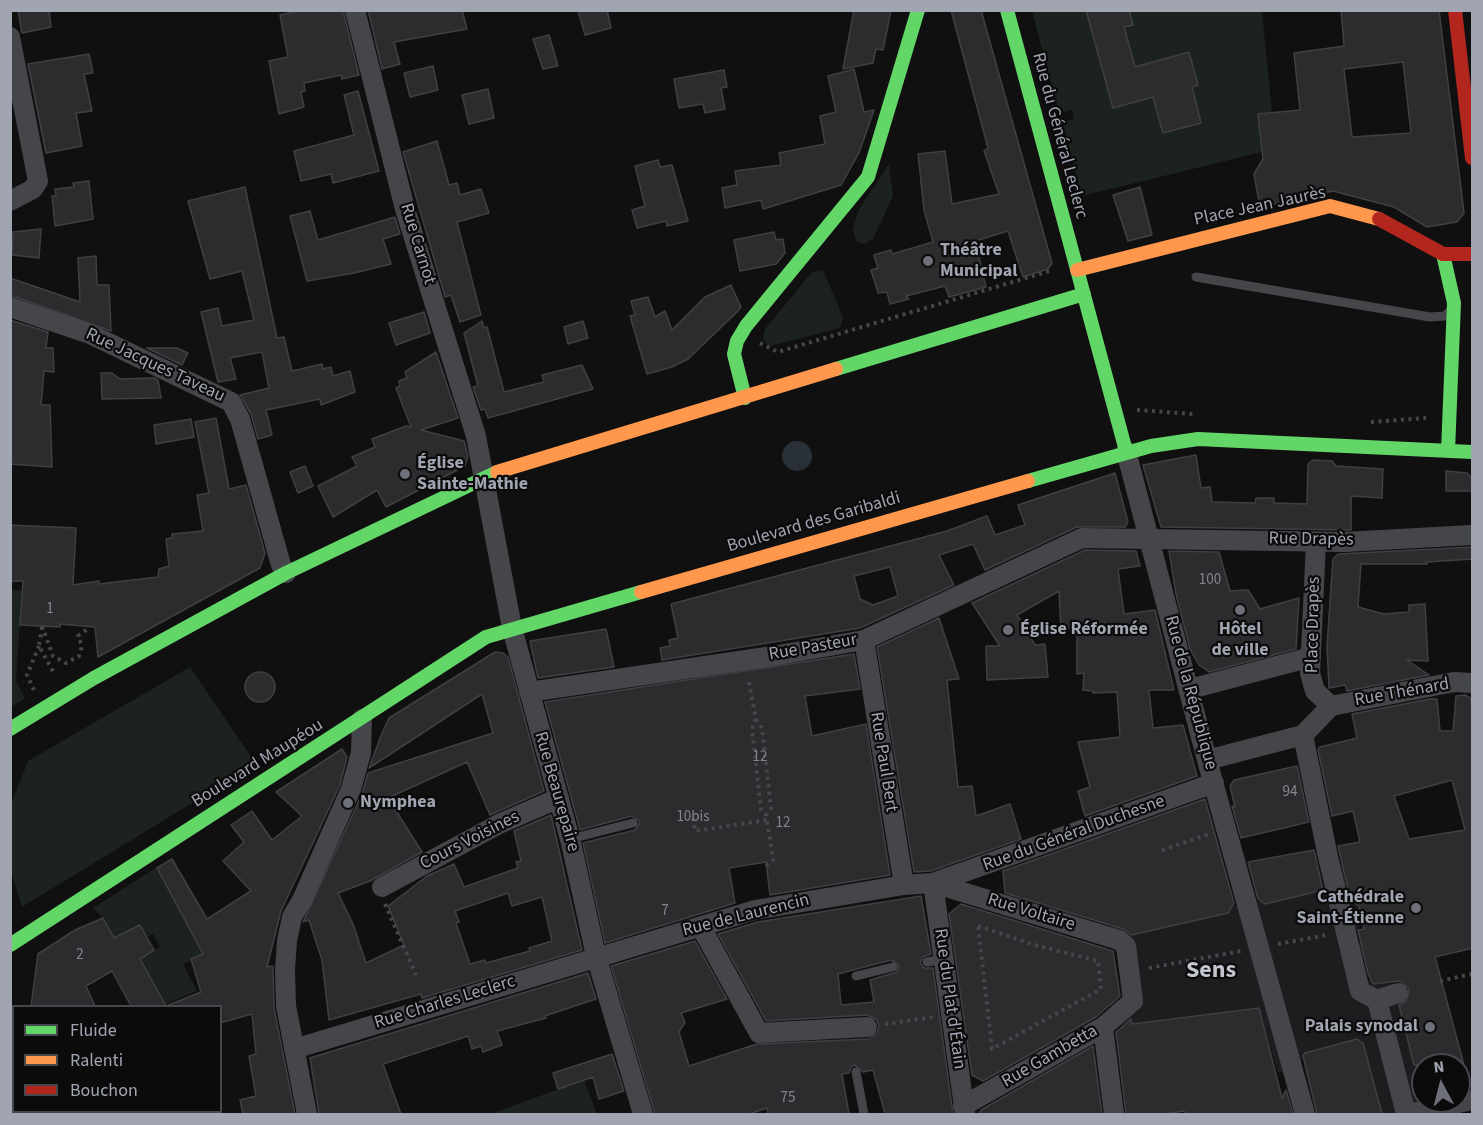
<!DOCTYPE html>
<meta charset="utf-8">
<style>
body{margin:0}
#map{position:relative;width:1483px;height:1125px;overflow:hidden;background:#101011;font-family:"Source Sans 3",sans-serif}
canvas{display:block}
.frame{position:absolute;inset:0;border:12px solid #a1a4b1;pointer-events:none}
.legend{position:absolute;left:12px;top:1005px;width:210px;height:108px;box-sizing:border-box;background:#0b0b0c;border:2px solid #47484e;margin:0;padding:8px 10px;list-style:none;font-size:18px;color:#a1a4b1}
.legend li{display:flex;align-items:center;gap:12px;height:30px}
.legend b{width:30px;border:2px solid #47484e}
.north{position:absolute;left:1411px;top:1053px;width:60px;height:60px;box-sizing:border-box;background:#0b0b0c;border:2px solid #47484e;border-radius:50%;rotate:353deg;font-size:16px;font-weight:700;line-height:24px;text-align:center;color:#a1a4b1}
.north::after{content:'';display:block;margin:auto;width:21px;height:27px;background:#6e7079;clip-path:polygon(50% 0,100% 100%,50% 72%,0 100%)}
</style>
<div id="map">
<canvas width="1483" height="1125"></canvas>
<div class="frame"></div>
<ul class="legend">
<li><b style="height:8px;background:#63d668"></b>Fluide</li>
<li><b style="height:8px;background:#ff974d"></b>Ralenti</li>
<li><b style="height:8px;background:#b3261e"></b>Bouchon</li>
</ul>
<div class="north">N</div>
</div>
<script>
const ctx = document.querySelector('canvas').getContext('2d');
ctx.lineJoin = 'round';
function fill(path, color) { ctx.fillStyle = color; ctx.fill(path, 'evenodd'); }
const shape = rows => new Path2D(rows.map(r => 'M' + r).join(''));
function stroke(path, color, width, dash) { ctx.strokeStyle = color; ctx.lineWidth = width; ctx.lineCap = dash ? 'butt' : 'round'; ctx.setLineDash(dash || []); ctx.stroke(path); }
function label(font, color, halo, rows, align = 'center') {
  ctx.font = font + ' "Source Sans 3",sans-serif'; ctx.lineWidth = 4.5; ctx.setLineDash([]); ctx.textBaseline = 'middle'; ctx.strokeStyle = halo; ctx.fillStyle = color; for (const [text, x, y, turn = 0] of rows) {
    ctx.save(); ctx.translate(x, y); ctx.rotate((+turn || 0) * Math.PI / 180); ctx.textAlign = isNaN(turn) ? turn : align; if (halo) ctx.strokeText(text, 0, 0); ctx.fillText(text, 0, 0); ctx.restore();
  }
}
fill(shape([
 [1341,864,1348,886,1343,888,1345,897,1351,896,1359,904,1362,921,1356,932,1357,942,1364,945,1365,951,1360,968,1372,984,1396,984,1400,1000,1397,1001,1401,1003,1415,1066,1418,1066,1421,1079,1419,1080,1423,1086,1424,1114,1381,1114,1363,1043,1357,1039,1305,1053,1299,1065,1278,1073,1260,1011,1255,1008,1111,1026,1110,1001,1128,999,1122,946,1104,947,1105,936,1117,923,1145,932,1228,913,1232,907,1248,902,1260,901,1265,904,1321,890,1338,865]
]), '#1d1d1f');
fill(shape([
 [1032,11,1086,11,1113,108,1153,97,1163,133,1197,124,1172,92,1198,85,1189,53,1135,67,1124,27,1133,25,1129,11,1262,11,1272,113,1258,115,1262,152,1082,196,1062,122,1074,119,1072,110,1059,113],
 [889,164,893,196,873,239,864,244,857,242,853,230,858,211],
 [823,270,843,317,840,328,770,346,763,340,765,329,812,272],
 [11,590,22,590,16,681,25,698,11,707],
 [190,667,256,764,22,907,11,872,10,807,28,761],
 [157,867,203,954,183,964,197,991,160,1006,150,1006,147,1001,152,980,140,959,160,947,153,934,147,937,140,925,110,940,103,918,93,908],
 [584,1080,597,1114,493,1114,493,1113]
]), '#1c221e');
fill(shape([
 '782 456a15 15 0 1 1 30 0a15 15 0 1 1-30 0Z'
]), '#293037');
const building = shape([
 [18,10,49,10,51,27,22,33,18,10],
 [302,10,343,10,359,75,342,79,341,75,304,83,305,91,301,92,304,107,279,114,269,61,288,57,280,15,302,10],
 [368,10,462,10,467,29,394,42,400,64,382,69,368,10],
 [578,10,607,10,611,28,585,35,578,10],
 [854,10,891,10,883,50,876,49,873,63,843,69,854,10],
 [951,10,981,10,1052,263,1048,269,1023,277,1008,231,975,241,986,287,949,297,945,286,906,296,909,299,890,304,887,292,878,293,871,270,878,268,874,255,891,250,892,254,933,242,924,210,918,154,945,151,952,204,999,194,984,151,988,148,951,10],
 [1086,10,1129,10,1133,25,1124,27,1135,67,1189,52,1198,85,1192,87,1201,123,1163,133,1153,97,1113,108,1086,10],
 [1341,10,1439,10,1464,213,1457,222,1427,227,1394,207,1333,191,1260,207,1254,174,1263,159,1258,114,1300,110,1294,53,1344,46,1341,10],
 [1403,62,1411,133,1352,137,1344,69,1403,62],
 [549,35,558,66,543,69,533,39,549,35],
 [89,54,93,73,84,74,92,111,76,113,82,146,46,153,28,64,89,54],
 [433,66,438,90,410,97,404,73,433,66],
 [854,69,864,112,874,110,859,153,841,185,763,209,761,200,725,208,722,188,737,185,735,171,781,165,779,153,825,144,820,116,836,112,828,76,854,69],
 [724,70,727,87,721,88,725,109,705,113,703,104,679,108,674,79,724,70],
 [488,89,494,118,469,124,462,95,488,89],
 [358,91,379,171,333,183,331,174,301,181,294,151,354,135,344,95,358,91],
 [437,141,449,185,457,183,460,195,481,189,489,213,457,222,481,315,460,322,451,295,445,297,403,152,437,141],
 [658,160,660,167,672,165,688,221,667,226,666,221,637,228,632,210,645,206,635,166,658,160],
 [89,181,93,219,55,226,52,196,56,196,55,189,74,187,73,183,89,181],
 [245,187,277,338,284,337,292,371,322,364,323,369,331,367,333,376,350,371,355,392,321,405,320,399,266,410,272,435,258,439,251,414,240,395,269,388,262,352,230,358,236,379,218,382,201,312,218,308,222,326,254,320,242,271,210,279,188,201,245,187],
 [1140,187,1152,235,1128,241,1113,195,1140,187],
 [310,211,318,240,395,217,400,234,383,239,391,264,354,273,307,281,290,216,310,211],
 [41,229,39,258,12,255,13,232,41,229],
 [774,232,776,240,783,239,785,253,776,264,740,271,734,240,774,232],
 [96,256,97,285,109,285,111,331,10,295,10,278,80,302,78,258,96,256],
 [731,285,741,307,737,312,688,359,672,367,647,374,630,316,635,315,631,301,648,297,655,317,665,311,672,330,705,297,731,285],
 [424,312,430,333,396,345,389,323,424,312],
 [10,320,48,332,46,348,53,348,54,372,44,371,41,405,50,405,52,467,10,464,10,320],
 [482,321,484,328,487,327,504,392,544,382,542,375,582,365,593,389,488,418,485,409,481,410,473,387,478,386,464,333,482,321],
 [583,321,588,338,568,344,564,327,583,321],
 [147,348,177,348,188,353,182,365,147,348],
 [436,352,458,418,421,430,464,441,468,456,465,466,386,507,377,490,333,517,318,486,357,466,352,457,375,447,372,439,406,426,411,427,396,388,400,386,399,381,407,378,405,372,436,352],
 [101,373,112,373,120,379,155,378,158,380,161,398,102,399,101,373],
 [216,418,229,489,246,485,265,553,260,568,98,657,95,627,60,624,60,627,20,625,23,581,10,581,10,525,76,528,73,585,99,581,99,584,158,577,159,569,169,566,166,539,172,538,172,534,203,531,197,495,209,493,195,422,216,418],
 [191,419,194,437,156,444,154,425,191,419],
 [1196,455,1201,488,1210,487,1212,502,1255,503,1256,498,1274,498,1274,503,1307,504,1308,464,1313,460,1332,461,1336,466,1383,469,1382,498,1351,496,1351,530,1161,527,1143,465,1196,455],
 [305,466,313,486,298,493,290,472,305,466],
 [1446,471,1467,473,1472,478,1472,491,1446,491,1446,471],
 [1115,473,1128,522,1125,527,1077,527,985,570,973,544,939,555,954,585,860,628,662,660,660,648,670,646,669,640,678,638,671,604,947,531,987,516,995,535,1025,525,1018,505,1115,473],
 [890,567,898,596,873,605,860,599,854,576,890,567],
 [1473,547,1473,559,1427,562,1427,564,1361,564,1358,607,1384,614,1409,612,1409,605,1425,604,1428,661,1407,660,1429,675,1347,691,1345,685,1329,688,1327,646,1333,559,1338,554,1473,547],
 [1085,550,1136,551,1140,566,1118,569,1124,614,1155,610,1174,690,1149,690,1153,728,1183,725,1197,776,1085,816,1078,791,1090,787,1078,742,1120,737,1117,692,1093,693,1093,691,1083,690,1084,673,1077,674,1077,628,1061,629,1059,591,1017,615,1035,645,1045,644,1048,677,987,680,986,646,1000,646,972,603,1085,550],
 [1169,551,1219,552,1230,591,1248,590,1260,609,1299,598,1296,649,1209,672,1205,669,1199,665,1190,649,1176,594,1169,551],
 [939,618,959,679,947,680,958,787,972,786,976,816,1010,804,1021,839,931,871,914,872,877,647,939,618],
 [606,629,614,667,538,678,530,641,606,629],
 [495,652,503,653,508,657,544,791,490,815,467,762,388,798,422,852,370,881,338,893,353,924,366,963,404,945,388,906,427,876,454,864,464,887,518,868,516,862,521,861,514,831,551,815,582,950,422,998,421,994,329,1020,322,960,309,920,303,922,362,794,368,773,493,733,482,694,369,768,382,733,389,718,495,652],
 [508,893,512,906,542,897,552,941,529,948,530,951,486,963,485,960,470,964,456,923,459,922,455,911,508,893],
 [854,654,860,689,805,696,812,736,866,724,890,875,770,895,766,862,729,868,735,903,605,943,583,843,635,830,640,822,632,816,580,830,545,702,854,654],
 '245 687a15 15 0 1 1 30 0a15 15 0 1 1-30 0Z',
 [1465,695,1470,698,1473,708,1473,948,1435,957,1464,1065,1414,1065,1399,1005,1407,1000,1409,989,1400,981,1373,984,1368,974,1358,930,1364,929,1359,906,1350,898,1338,846,1360,842,1353,811,1332,816,1318,750,1320,747,1357,738,1352,714,1430,699,1437,699,1440,731,1453,731,1456,696,1465,695],
 [1452,780,1465,830,1409,839,1394,796,1452,780],
 [342,749,347,757,340,785,281,911,267,967,273,966,274,1008,295,1114,243,1114,240,1100,256,1096,249,1056,256,1054,252,1014,220,1023,220,1006,131,1006,112,971,86,986,95,1006,31,1006,38,954,75,930,103,918,114,938,140,925,154,950,140,959,166,1006,201,992,191,959,203,954,157,868,172,859,207,919,251,891,223,861,244,842,231,825,252,811,272,840,302,816,276,792,342,749],
 [1297,766,1309,822,1241,838,1232,806,1235,807,1230,786,1234,780,1297,766],
 [1205,799,1234,903,1228,913,1131,935,1123,929,1005,893,1003,871,1205,799],
 [1314,850,1323,890,1265,904,1258,899,1248,862,1314,850],
 [921,896,931,954,923,957,920,963,924,968,933,968,953,1114,885,1114,873,1070,863,1072,855,1065,851,1067,849,1073,842,1074,849,1114,768,1114,767,1108,749,1114,655,1114,611,966,695,941,727,999,681,1013,685,1022,679,1032,689,1066,757,1044,868,1039,877,1033,879,1026,877,1020,867,1015,766,1021,718,934,758,922,921,896],
 [891,960,899,965,897,972,870,980,874,1002,841,1005,838,974,891,960],
 [961,904,1113,951,1120,996,1096,1017,983,1081,972,1075,949,914,961,904],
 [588,973,596,999,545,1016,546,1018,497,1031,502,1045,483,1052,481,1046,472,1049,468,1036,383,1064,401,1114,319,1114,310,1058,588,973],
 [1259,1008,1282,1098,1286,1090,1293,1114,1186,1114,1184,1111,1165,1114,1126,1114,1116,1032,1131,1019,1132,1024,1259,1008],
 [1357,1039,1363,1043,1382,1114,1317,1114,1303,1056,1305,1053,1357,1039],
 [1093,1046,1102,1114,979,1114,981,1110,1093,1046],
 [612,1054,624,1091,599,1099,593,1077,558,1089,553,1073,612,1054]
]);
fill(building, '#2c2c2e');
stroke(building, '#404044', 1.5);
stroke(shape([
 [760,343,778,352,1053,270],
 [1137,410,1193,414],
 [1371,422,1426,418],
 [42,626,53,656,66,663,79,656,82,646,78,636,89,628],
 [42,627,39,646,55,675],
 [34,690,27,675,39,646],
 [756,719,762,728,771,808,766,815],
 [693,818,695,831,767,820,766,815,761,810,752,729,756,719,748,678],
 [1162,850,1209,834],
 [766,866,773,860,767,820],
 [385,904,416,975],
 [978,926,1035,945,1098,961,1101,989,992,1049,978,926],
 [1278,944,1327,935],
 [1149,968,1241,951],
 [1440,981,1472,974],
 [885,1024,934,1017]
]), '#46464b', 4, [3, 4.5]);
stroke(shape([
 [1196,277,1430,317,1445,316,1450,311],
 [570,839,633,823],
 [927,962,943,959],
 [856,976,893,967],
 [856,1072,864,1114]
]), '#454649', 9);
stroke(shape([
 [355,10,405,209,476,436,512,628,571,843,596,956,643,1114],
 [10,37,38,181,33,189,10,201],
 [10,307,90,334,231,402,240,419,281,565,286,573],
 [1126,451,1207,760,1305,1114],
 [1316,542,1310,673,1315,691,1331,706],
 [864,640,904,885],
 [1190,689,1311,657],
 [529,692,773,656,864,640,1082,538,1344,542,1472,535],
 [1331,706,1454,682,1472,683],
 [1303,735,1328,857,1360,991,1377,1000],
 [1207,760,1303,735,1331,706],
 [933,883,1119,940,1126,946,1133,1001,1103,1027,963,1106],
 [933,883,965,1114],
 [382,887,499,824,559,798],
 [701,927,759,1033,867,1027],
 [1398,993,1377,1000,1406,1114],
 [1103,1027,1114,1114],
 [294,1049,755,910,904,885,933,883,1214,783],
 [307,1114,286,1006,285,970,287,941,292,917,302,900,351,789,361,753,362,719],
 [1408,1114,1472,1100]
]), '#454649', 20);
stroke(shape([
 [1007,10,1126,451],
 [1443,254,1454,303,1448,451],
 [836,369,1084,294],
 [745,398,734,354,737,341,746,326,868,177,918,10],
 [1028,481,1151,446,1198,439,1472,452],
 [10,729,94,678,286,573,497,472],
 [10,945,486,637,641,592]
]), '#63d668', 14);
stroke(shape([
 [1077,270,1330,206,1379,219],
 [497,472,836,369],
 [641,592,1028,481]
]), '#ff974d', 14);
stroke(shape([
 [1455,10,1472,158],
 [1379,219,1443,254,1472,254]
]), '#b3261e', 14);
for (const [x, y, r, color] of [
 [928,261,6,"#6e7079"],
 [405,474,6,"#6e7079"],
 [1240,610,6,"#6e7079"],
 [1008,630,6,"#6e7079"],
 [348,803,6,"#6e7079"],
 [1416,908,6,"#6e7079"],
 [1430,1027,6,"#6e7079"]
]) { const dot = new Path2D(); dot.arc(x, y, r, 0, 2 * Math.PI); ctx.fillStyle = color; ctx.fill(dot); stroke(dot, '#0b0b0c', 2); }
label('15px', '#848690', null, [
 ["100",1210,581],
 ["1",50,610],
 ["12",760,758],
 ["94",1290,793],
 ["10bis",693,818],
 ["12",783,824],
 ["7",665,912],
 ["2",80,956],
 ["75",788,1099]
]);
label('18px', '#a1a4b1', '#0b0b0c', [
 ["Rue du Général Leclerc",1059,136,75],
 ["Place Jean Jaurès",1260,207,-12],
 ["Rue Carnot",417,244,73],
 ["Rue Jacques Taveau",155,366,25],
 ["Boulevard des Garibaldi",814,523,-16],
 ["Rue Drapès",1311,540,1],
 ["Place Drapès",1314,625,-89],
 ["Rue Pasteur",813,648,-10],
 ["Rue de la République",1190,693,75],
 ["Rue Thénard",1402,693,-10],
 ["Rue Paul Bert",883,762,81],
 ["Boulevard Maupéou",258,764,-32],
 ["Rue Beaurepaire",556,792,74],
 ["Rue du Général Duchesne",1074,834,-20],
 ["Cours Voisines",470,841,-27],
 ["Rue Voltaire",1031,913,17],
 ["Rue de Laurencin",746,916,-14],
 ["Rue du Plat d'Étain",949,999,82],
 ["Rue Charles Leclerc",445,1003,-17],
 ["Rue Gambetta",1050,1057,-30]
]);
label('bold 18px', '#a1a4b1', '#0b0b0c', [
 ["Théâtre",940,251],
 ["Municipal",940,272],
 ["Église",417,464],
 ["Sainte-Mathie",417,485],
 ["Église Réformée",1020,630],
 ["Hôtel",1240,630,"center"],
 ["de ville",1240,651,"center"],
 ["Nymphea",360,803],
 ["Cathédrale",1404,898,"right"],
 ["Saint-Étienne",1404,919,"right"],
 ["Palais synodal",1418,1027,"right"]
], 'left');
label('bold 24px', '#c2c4ce', '#0b0b0c', [
 ["Sens",1211,972]
]);
</script>
